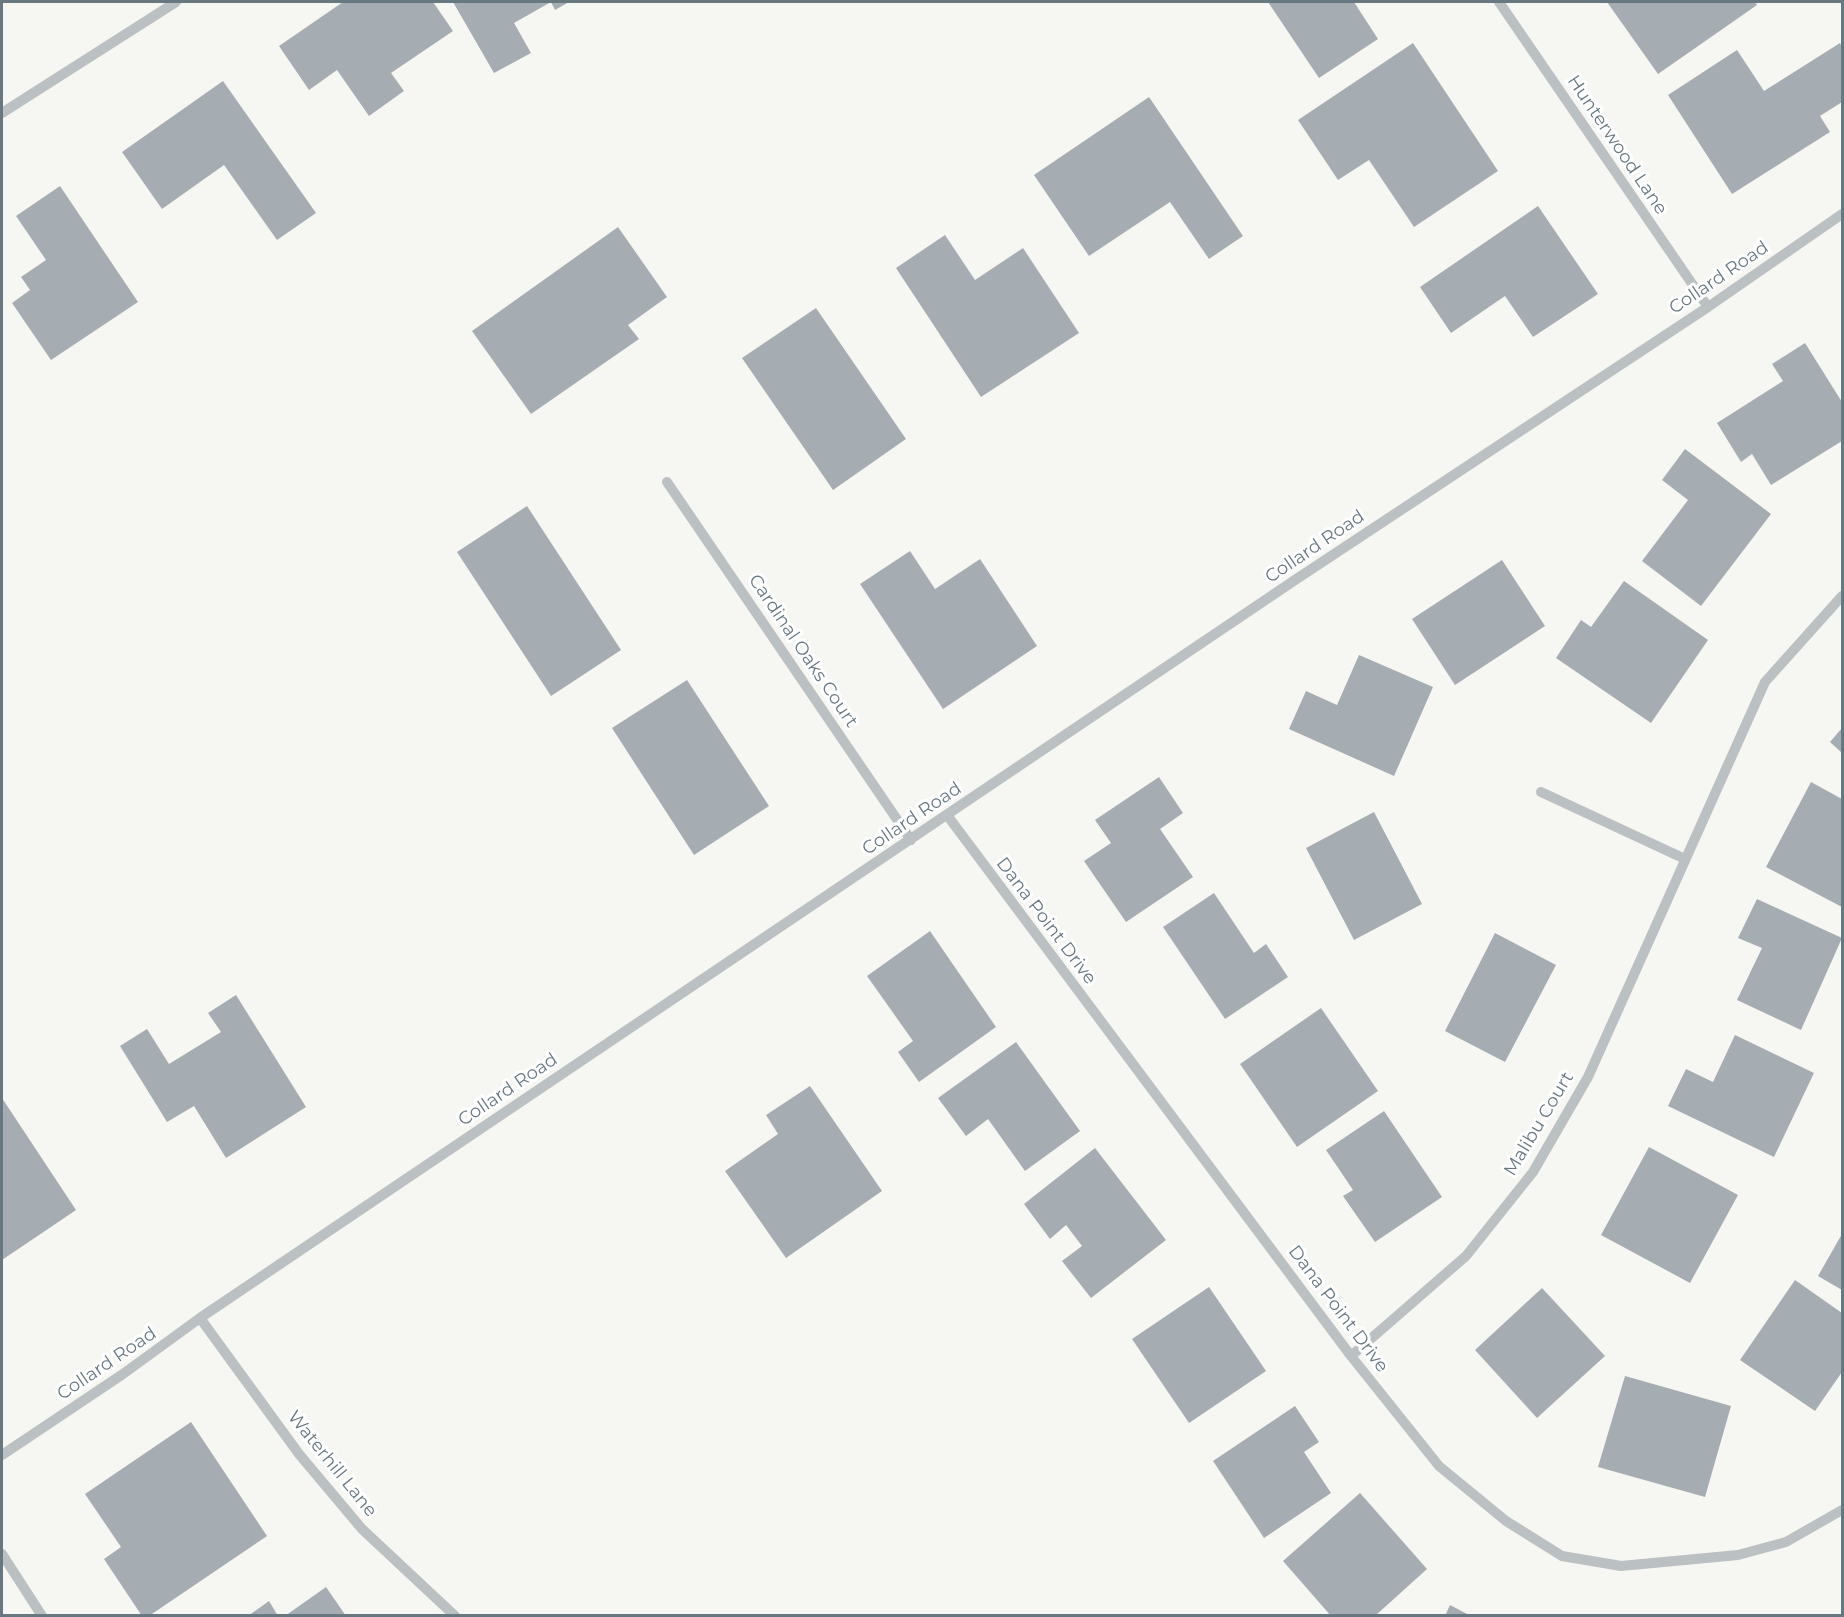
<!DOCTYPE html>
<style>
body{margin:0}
#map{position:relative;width:1844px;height:1617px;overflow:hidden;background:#f6f6f3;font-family:Montserrat,sans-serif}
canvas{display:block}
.frame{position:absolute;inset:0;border:3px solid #687881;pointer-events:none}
</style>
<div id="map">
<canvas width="1844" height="1617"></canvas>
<div class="frame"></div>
</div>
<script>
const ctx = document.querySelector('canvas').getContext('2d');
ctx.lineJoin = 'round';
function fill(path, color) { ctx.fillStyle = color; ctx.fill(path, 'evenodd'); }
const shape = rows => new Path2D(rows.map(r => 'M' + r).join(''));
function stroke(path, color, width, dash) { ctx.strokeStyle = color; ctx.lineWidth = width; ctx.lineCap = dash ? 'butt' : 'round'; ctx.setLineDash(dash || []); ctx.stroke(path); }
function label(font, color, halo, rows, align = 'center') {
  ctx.font = font + ' Montserrat,sans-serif'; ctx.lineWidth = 6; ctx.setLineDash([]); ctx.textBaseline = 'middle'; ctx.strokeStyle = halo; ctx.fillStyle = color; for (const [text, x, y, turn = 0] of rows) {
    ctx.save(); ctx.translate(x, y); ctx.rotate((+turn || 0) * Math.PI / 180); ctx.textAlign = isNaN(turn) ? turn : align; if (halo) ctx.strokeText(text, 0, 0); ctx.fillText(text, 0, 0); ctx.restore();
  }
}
fill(shape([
 [343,2,433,2,453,31,391,73,404,91,369,116,337,70,309,90,279,46],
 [453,2,569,2,555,10,551,2,514,23,531,53,494,73],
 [1268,2,1354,2,1378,39,1319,78],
 [1607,2,1755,2,1757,5,1658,74],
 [1413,43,1498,171,1414,227,1369,160,1338,180,1298,120],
 [1840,43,1842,47,1842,102,1820,116,1830,132,1732,194,1668,95,1737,50,1764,91],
 [223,81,316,213,277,240,224,165,162,209,122,152],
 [1149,97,1243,236,1209,259,1170,202,1089,256,1034,175],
 [60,186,138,302,51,360,12,303,30,290,21,277,46,260,16,216],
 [1538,206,1598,294,1533,337,1505,296,1451,333,1420,287],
 [618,227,667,297,628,325,639,339,531,414,472,331],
 [945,235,975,280,1023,248,1079,333,981,397,896,268],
 [816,308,906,439,833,490,742,358],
 [1805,343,1842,402,1842,441,1771,485,1752,454,1741,462,1717,423,1783,381,1772,364],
 [1685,449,1771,514,1701,606,1642,561,1688,500,1662,480],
 [527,506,621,650,551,696,457,552],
 [910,551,935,589,980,559,1037,646,943,709,860,584],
 [1502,560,1545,626,1455,685,1412,619],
 [1624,581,1708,640,1651,723,1556,658,1581,620,1591,627],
 [1359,655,1433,687,1394,776,1289,729,1306,691,1337,705],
 [687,680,769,806,694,855,612,728],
 [1842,728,1842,753,1830,742],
 [1159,777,1183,813,1160,829,1193,877,1126,922,1084,861,1111,843,1095,820],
 [1811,782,1842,799,1842,907,1766,867],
 [1374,812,1422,904,1354,940,1306,848],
 [1214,893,1254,953,1266,944,1288,977,1225,1019,1163,927],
 [1757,899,1842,938,1801,1030,1737,1000,1762,948,1738,938],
 [930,931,996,1027,919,1082,898,1052,913,1041,867,976],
 [1495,933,1556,965,1505,1062,1445,1031],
 [236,995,306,1107,226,1158,194,1106,167,1122,120,1046,147,1029,169,1064,221,1032,208,1013],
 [1321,1008,1378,1091,1297,1147,1240,1064],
 [1735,1035,1814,1073,1774,1157,1668,1106,1686,1069,1713,1082],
 [1016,1042,1080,1131,1025,1171,988,1119,966,1136,938,1098],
 [810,1086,882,1191,786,1258,725,1171,778,1134,766,1115],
 [2,1098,76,1210,2,1260],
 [1384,1111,1442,1197,1375,1242,1343,1196,1353,1190,1326,1150],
 [1649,1147,1738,1195,1690,1283,1601,1235],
 [1095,1148,1166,1240,1091,1298,1062,1261,1082,1246,1066,1225,1050,1239,1024,1204],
 [1842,1234,1842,1290,1818,1276],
 [1795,1280,1842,1313,1842,1372,1815,1411,1740,1360],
 [1209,1287,1266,1371,1189,1423,1132,1339],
 [1542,1288,1605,1356,1537,1418,1475,1350],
 [1625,1376,1731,1406,1705,1497,1598,1467],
 [1295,1406,1319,1442,1304,1452,1331,1493,1264,1538,1213,1461],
 [191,1422,267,1536,149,1616,142,1616,104,1559,121,1547,85,1494],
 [1360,1493,1427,1569,1375,1616,1331,1616,1283,1561],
 [326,1587,346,1616,285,1616],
 [269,1601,278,1616,248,1616],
 [1450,1605,1471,1616,1445,1616]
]), '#a6adb2');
stroke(shape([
 [1499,2,1708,307],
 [2,113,176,2],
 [667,482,911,840],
 [1541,792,1685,859],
 [947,815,1351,1356,1439,1466,1506,1521,1562,1556,1621,1566,1738,1555,1786,1542,1842,1510],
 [200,1318,299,1454,362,1529,455,1616],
 [1351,1356,1466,1256,1533,1172,1588,1077,1765,682,1842,596],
 [2,1455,123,1374,200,1318,406,1179,1295,580,1708,307,1842,214],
 [2,1554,42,1616]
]), '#bbc0c3', 10);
label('18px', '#687881', '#fff', [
 ["Hunterwood Lane",1617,145,56],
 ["Collard Road",1719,278,-34],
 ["Collard Road",1315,547,-34],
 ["Cardinal Oaks Court",803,651,56],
 ["Collard Road",912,819,-34],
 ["Dana Point Drive",1046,921,53],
 ["Collard Road",508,1090,-34],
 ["Malibu Court",1539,1124,-59],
 ["Dana Point Drive",1338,1309,53],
 ["Collard Road",107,1364,-34],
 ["Waterhill Lane",332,1464,51]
]);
</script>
